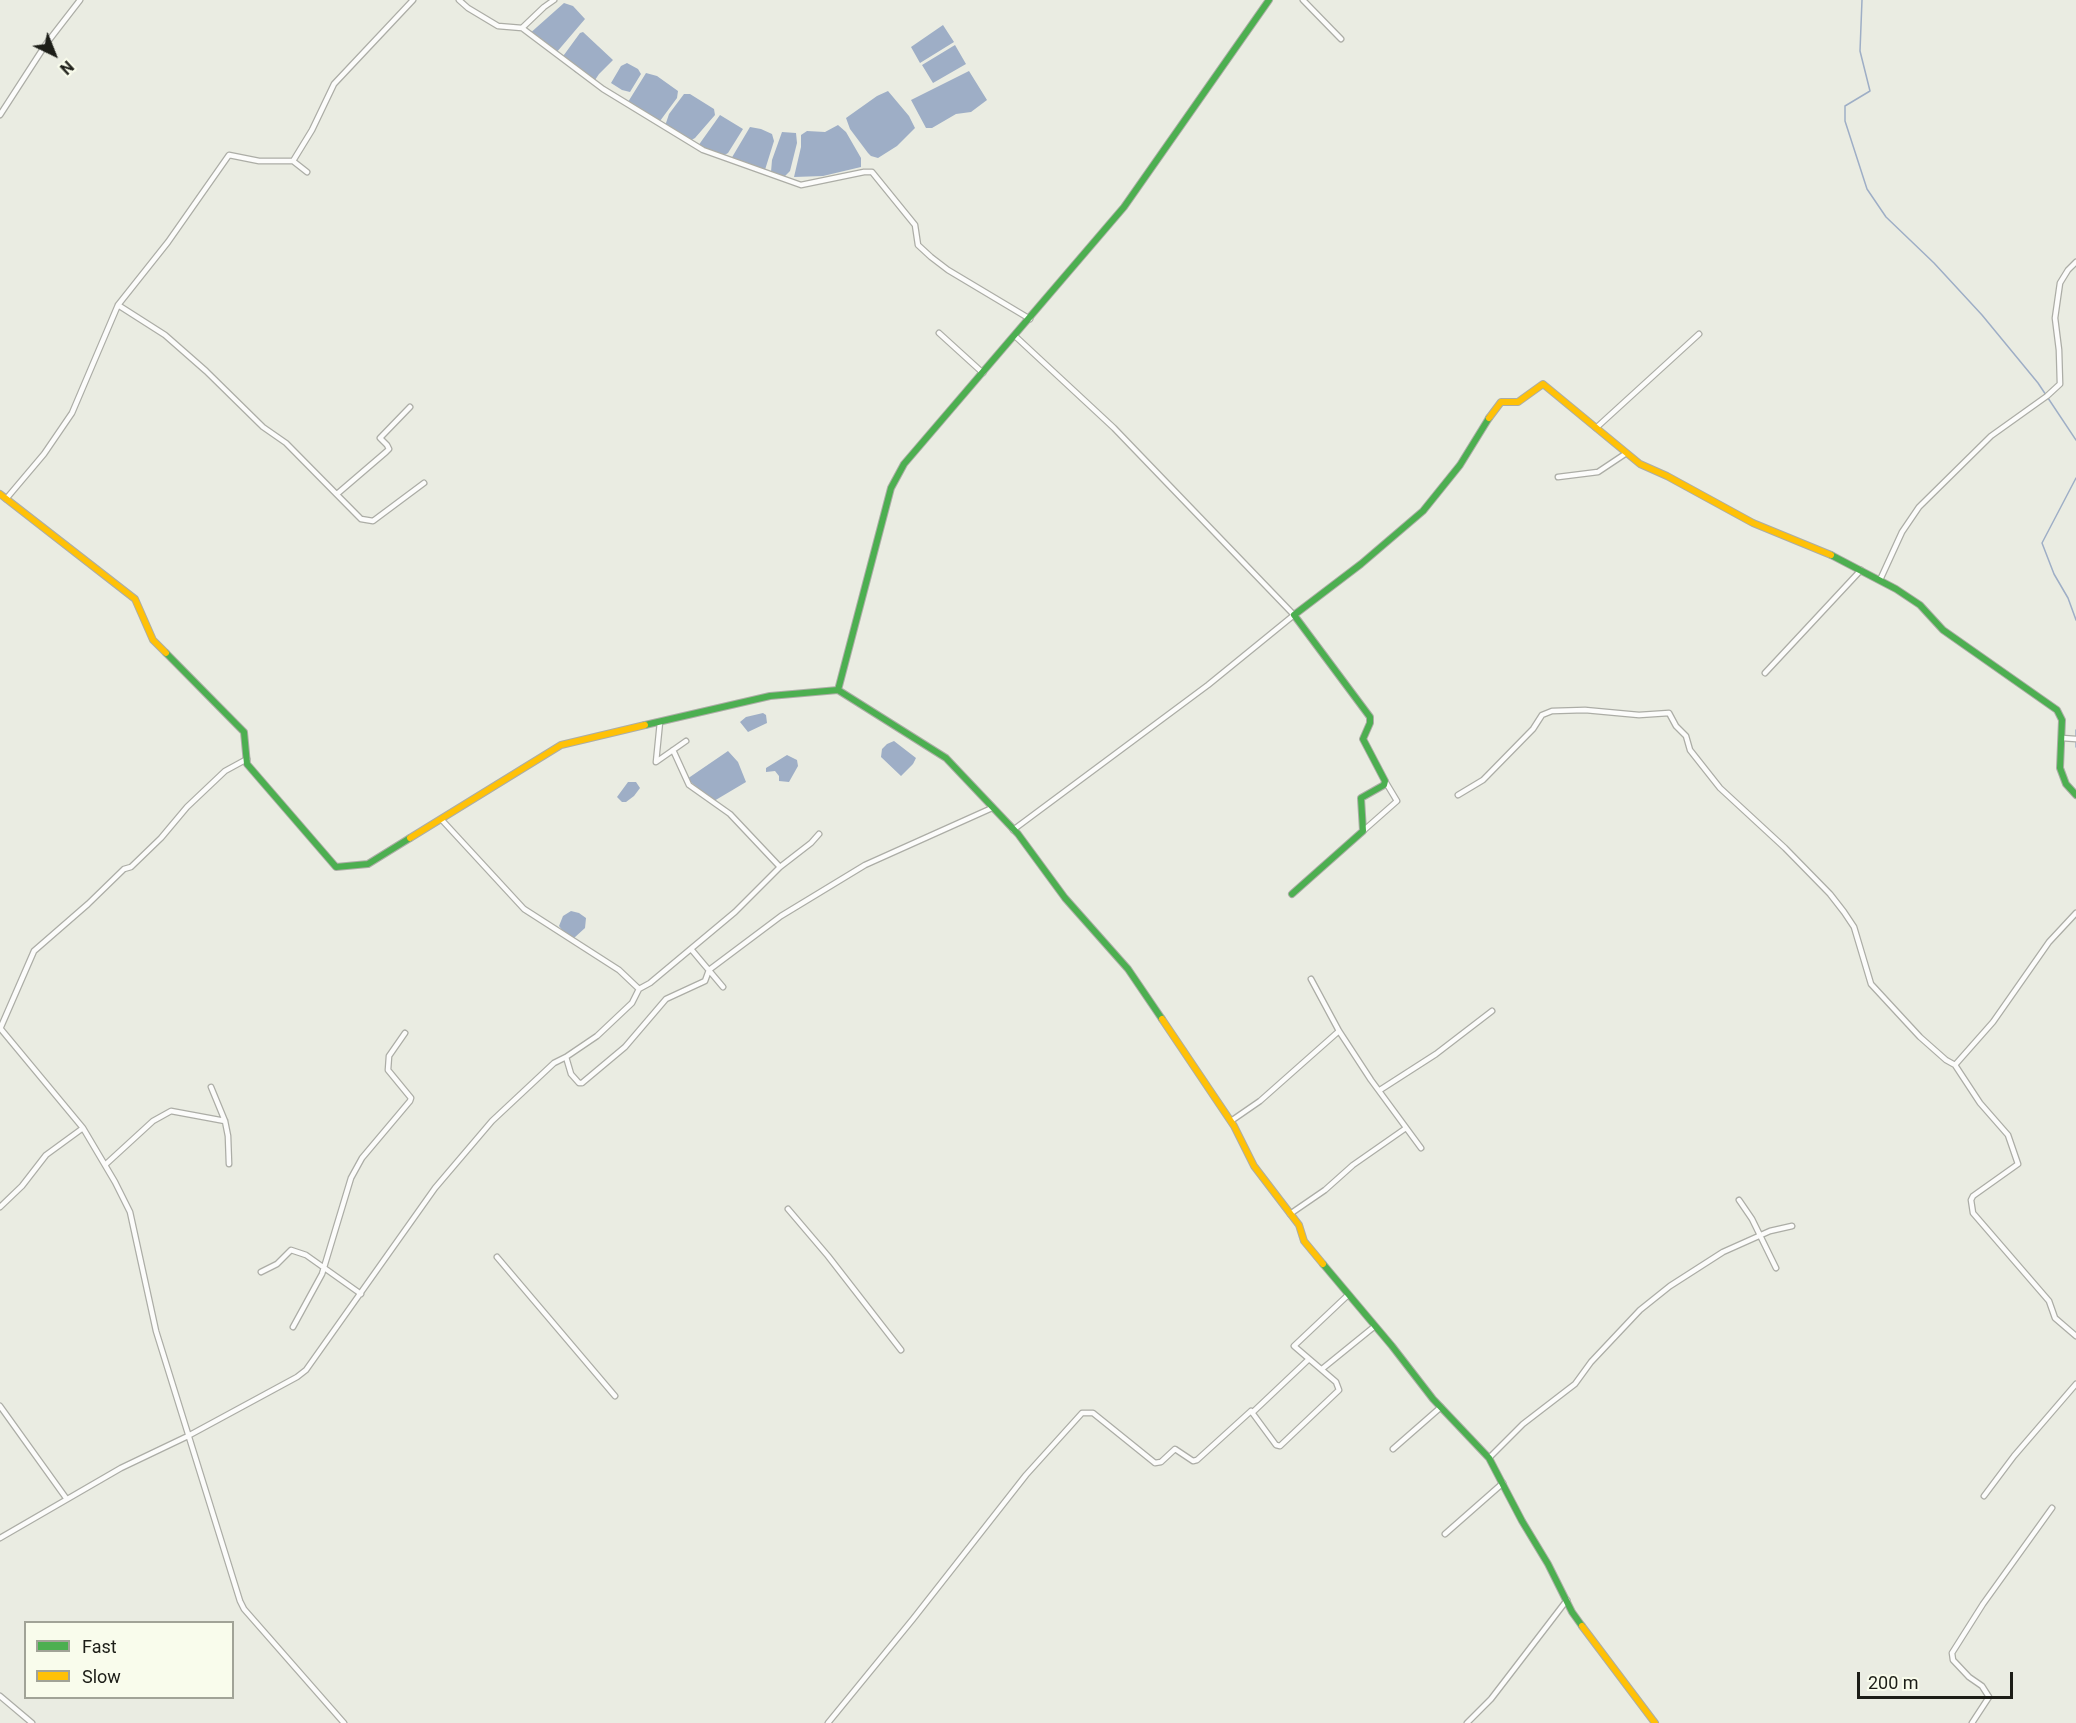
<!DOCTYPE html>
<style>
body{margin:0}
#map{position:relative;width:2076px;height:1723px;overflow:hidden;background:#eaece2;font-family:Roboto,sans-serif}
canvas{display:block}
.legend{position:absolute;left:24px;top:1621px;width:210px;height:78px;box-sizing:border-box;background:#f9fcec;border:2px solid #a1a397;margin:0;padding:8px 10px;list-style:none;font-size:18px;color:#1c1d17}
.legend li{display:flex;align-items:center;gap:12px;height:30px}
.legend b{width:30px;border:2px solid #a1a397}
.north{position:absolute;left:24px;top:24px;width:60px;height:60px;-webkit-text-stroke:4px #f9fcec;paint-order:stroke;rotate:137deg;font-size:16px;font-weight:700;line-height:24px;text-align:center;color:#1c1d17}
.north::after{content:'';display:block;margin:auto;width:21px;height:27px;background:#1c1d17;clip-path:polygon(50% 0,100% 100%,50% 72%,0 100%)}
.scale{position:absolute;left:1857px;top:1672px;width:156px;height:27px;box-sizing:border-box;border:3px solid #1c1d17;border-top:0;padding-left:8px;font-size:18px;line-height:21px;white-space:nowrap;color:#1c1d17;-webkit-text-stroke:4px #f9fcec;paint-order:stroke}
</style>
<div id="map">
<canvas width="2076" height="1723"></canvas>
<ul class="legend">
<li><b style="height:8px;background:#4caf50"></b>Fast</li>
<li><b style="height:8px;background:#ffc107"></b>Slow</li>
</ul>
<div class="north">N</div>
<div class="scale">200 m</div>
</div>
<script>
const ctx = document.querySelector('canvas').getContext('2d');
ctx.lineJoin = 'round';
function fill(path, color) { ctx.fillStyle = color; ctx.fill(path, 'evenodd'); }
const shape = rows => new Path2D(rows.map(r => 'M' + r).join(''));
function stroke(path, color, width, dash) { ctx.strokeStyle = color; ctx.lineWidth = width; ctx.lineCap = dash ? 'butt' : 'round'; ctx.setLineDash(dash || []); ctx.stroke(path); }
fill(shape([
 [564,3,573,6,585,19,556,53,528,35],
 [943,25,954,42,920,63,911,47],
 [583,32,613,60,599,74,593,83,575,72,561,59,580,33],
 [955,45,966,64,933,83,922,65],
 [627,63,638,69,641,74,630,92,622,90,611,83,621,66],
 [969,71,987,100,971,112,956,114,932,128,926,128,911,100],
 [646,73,657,76,678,91,677,98,660,121,652,122,628,102],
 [888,91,909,116,915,128,897,146,878,158,871,156,868,153,850,129,846,118,877,96],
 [684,94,690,94,714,109,715,115,695,138,688,142,665,126,669,114],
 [720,115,743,129,728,153,721,157,698,146],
 [838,125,846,132,861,158,861,167,823,176,794,177,801,147,801,135,807,131,825,132],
 [750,127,761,129,772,134,774,141,764,173,731,159],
 [782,132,796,133,797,143,790,171,785,176,775,175,771,172,772,160],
 [763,713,766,715,767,723,748,732,740,722,746,717],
 [894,741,916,758,913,764,901,776,881,757,882,749,887,744],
 [728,751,738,762,746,782,714,801,687,779],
 [787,755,797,760,798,766,789,782,779,781,779,776,775,771,766,772,766,768],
 [628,782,636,782,640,788,634,796,626,802,622,802,617,797],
 [571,911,579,913,586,918,585,928,574,938,565,934,559,926,563,916]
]), '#9eaec6');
stroke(shape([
 [1862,0,1860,51,1870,91,1845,106,1845,121,1867,189,1886,217,1934,263,1982,315,2038,383,2076,440],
 [2076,478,2042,543,2054,574,2068,598,2076,620],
 [2076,730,2076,747]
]), '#9eaec6', 1.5);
const street = shape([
 [459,0,468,8,498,26,522,28,603,89,703,150,801,185,864,172,872,172,915,225,918,245,931,257,948,270,1030,319],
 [1303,0,1341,39],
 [522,28,544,7,554,0],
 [0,115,46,44,80,0],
 [293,161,307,172],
 [118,305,165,335,206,371,263,427,286,443,361,519,373,521,424,483],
 [939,333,983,373],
 [1596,428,1699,334],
 [1558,477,1598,472,1625,454],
 [337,494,386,452,389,449,387,445,380,438,410,407],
 [6,499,44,454,72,413,118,305,168,242,229,155,259,161,293,161,312,130,334,84,413,0],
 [1880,580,1902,532,1919,507,1991,436,2047,396,2060,384,2059,350,2055,318,2060,283,2068,270,2076,262],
 [1765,673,1861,570],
 [660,722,656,762,686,741],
 [2062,738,2076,739],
 [673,750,689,785,730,814,780,867],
 [1458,795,1483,780,1533,729,1542,715,1552,711,1585,710,1639,715,1669,713,1676,726,1686,736,1690,750,1720,788,1785,848,1830,894,1844,912,1854,927,1871,984,1920,1037,1946,1060,1955,1065],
 [441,819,524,909,619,970,639,989],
 [1013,830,1208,685,1294,615,1114,428,1015,336],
 [1363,831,1397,801,1385,781],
 [2076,913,2049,942,1993,1022,1955,1065,1980,1103,2008,1135,2018,1164,1973,1196,1971,1200,1973,1213,2049,1301,2055,1318,2076,1336],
 [691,949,723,987],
 [1311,979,1339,1031,1371,1080,1421,1148],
 [0,1028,83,1128,115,1182,130,1212,156,1331,240,1601,244,1609,344,1723],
 [0,1029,34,951,88,904,124,869,131,867,161,838,187,807,225,771,247,759],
 [566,1057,597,1036,632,1003,639,989,650,983,735,912,780,867,811,843,819,834],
 [211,1087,225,1121,228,1136,229,1164],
 [1380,1090,1436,1054,1492,1011],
 [1231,1121,1260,1101,1339,1031],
 [105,1165,153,1121,171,1111,225,1121],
 [1739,1200,1752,1219,1776,1268],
 [0,1207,22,1186,46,1155,83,1128],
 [788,1209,828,1256,901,1350],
 [1290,1214,1325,1190,1353,1165,1406,1128],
 [497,1257,615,1396],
 [261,1272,277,1264,291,1250,306,1255,361,1294],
 [293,1327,322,1274,351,1178,362,1158,410,1101,411,1098,388,1070,389,1056,405,1033],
 [1322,1369,1375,1326],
 [0,1406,66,1498],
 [1253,1412,1309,1359],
 [1393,1449,1441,1407],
 [1489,1458,1523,1424,1575,1384,1591,1362,1640,1310,1670,1286,1723,1252,1770,1231,1792,1226],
 [1984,1496,2014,1456,2076,1384],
 [1445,1534,1503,1483],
 [0,1538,121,1468,188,1436,297,1377,306,1370,435,1188,492,1121,554,1063,566,1057,571,1074,579,1083,582,1083,625,1047,666,999,705,981,709,970,781,916,865,865,992,808],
 [0,1696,32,1723],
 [828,1723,913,1619,1026,1475,1082,1413,1093,1413,1155,1463,1161,1462,1175,1449,1193,1461,1197,1460,1251,1411,1276,1445,1280,1446,1339,1390,1336,1382,1294,1346,1348,1295],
 [1467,1723,1491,1699,1567,1600],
 [1972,1723,1989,1697,1982,1686,1969,1677,1953,1660,1952,1653,1983,1604,2052,1508]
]);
const fast = shape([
 [1831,555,1896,589,1920,605,1943,630,2057,710,2062,720,2060,768,2066,784,2076,795],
 [166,653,244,732,247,764,336,867,368,864,410,838],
 [838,690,891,488,904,464,1124,207,1269,0],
 [645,725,770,696,838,690,946,758,1018,834,1065,898,1128,969,1162,1019],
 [1292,894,1363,831,1361,798,1384,785,1385,781,1363,739,1370,723,1370,717,1294,615,1361,564,1423,511,1460,465,1489,418],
 [1323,1264,1392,1346,1433,1399,1489,1458,1522,1521,1548,1564,1572,1612,1582,1626]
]);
const slow = shape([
 [1489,418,1501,402,1518,402,1543,384,1640,464,1667,476,1753,523,1831,555],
 [0,494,135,599,153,640,166,653],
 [410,838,561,745,645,725],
 [1162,1019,1234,1126,1254,1166,1299,1225,1304,1241,1323,1264],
 [1582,1626,1655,1723]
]);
stroke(street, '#acada6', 7);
stroke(fast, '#acada6', 8);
stroke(slow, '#acada6', 8);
stroke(street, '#fcfcfb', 4.5);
stroke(fast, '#4caf50', 6);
stroke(slow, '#ffc107', 6);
</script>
